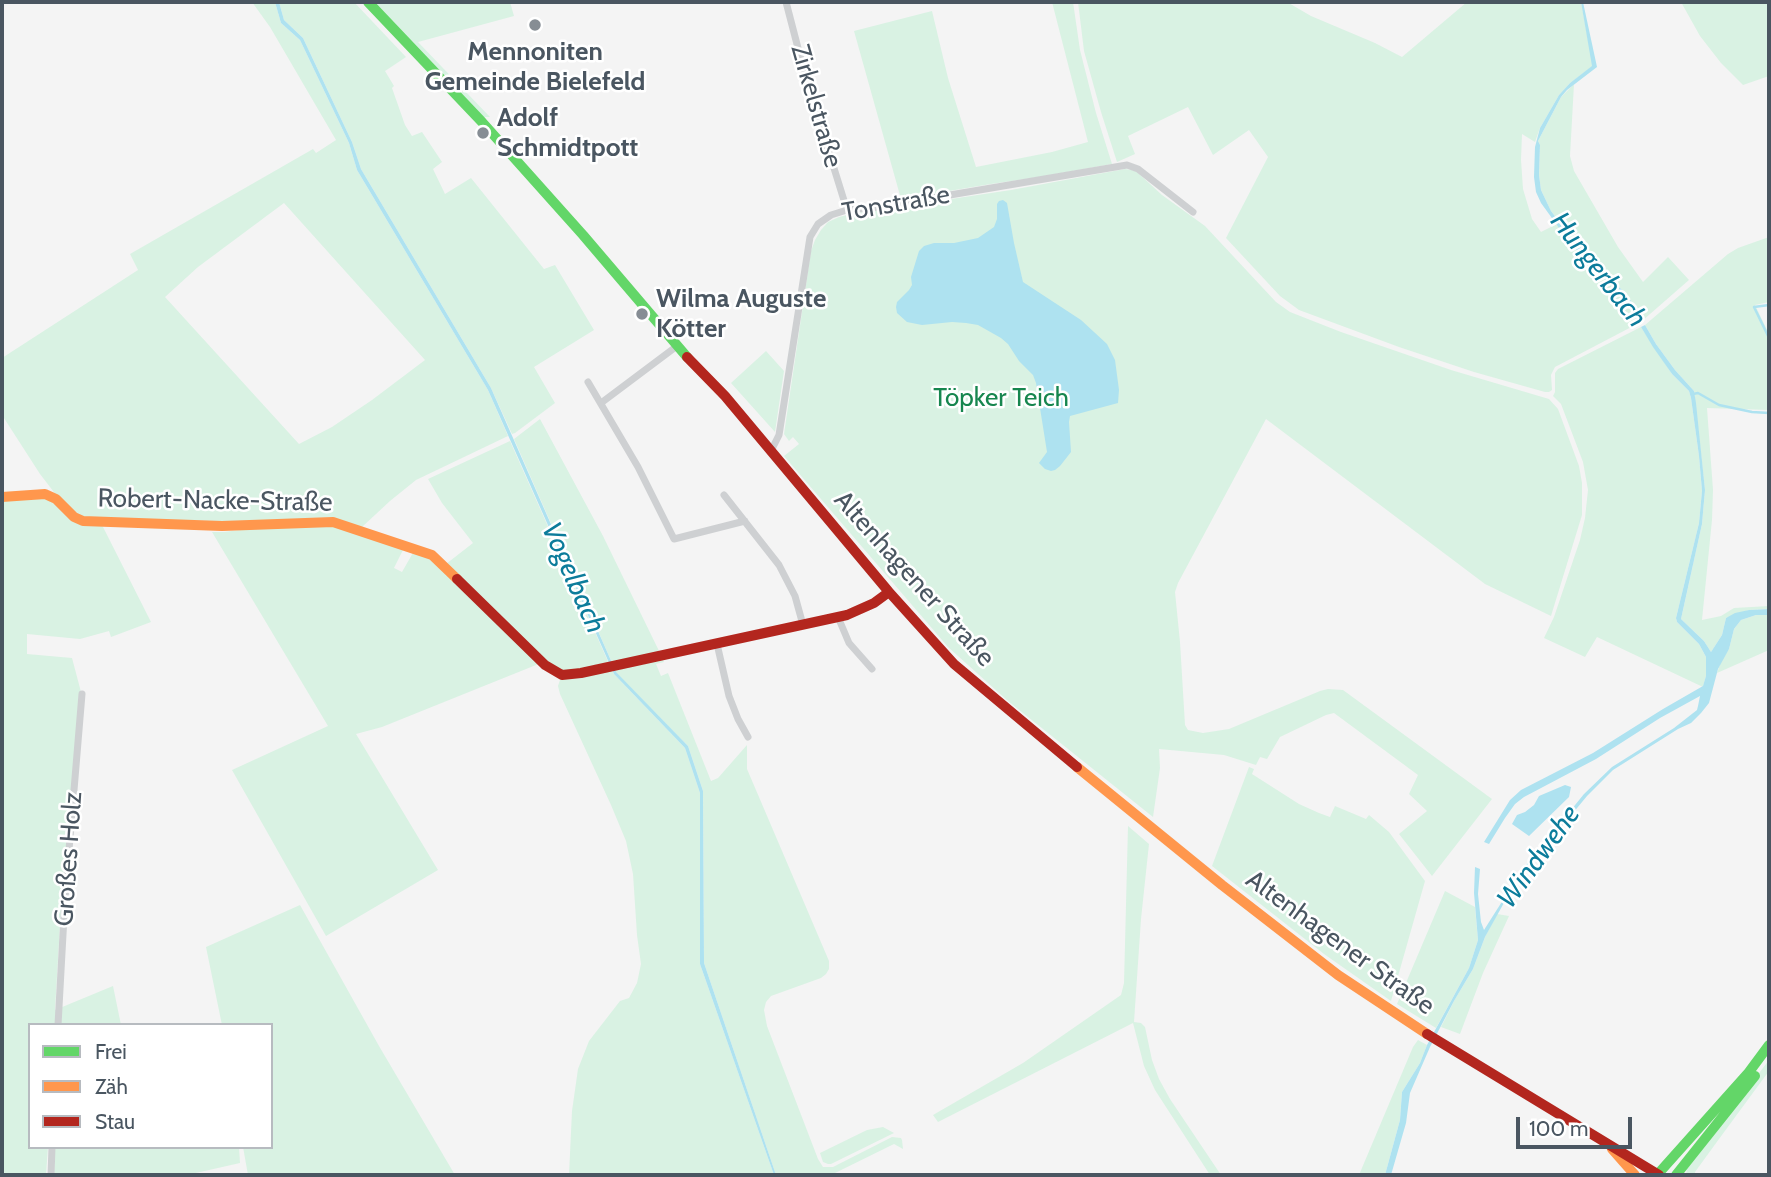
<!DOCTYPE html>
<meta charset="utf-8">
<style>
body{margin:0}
#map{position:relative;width:1771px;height:1177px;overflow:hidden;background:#f4f4f4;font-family:Cabin,sans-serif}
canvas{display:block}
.frame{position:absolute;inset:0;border:4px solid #4a5661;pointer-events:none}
.legend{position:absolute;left:28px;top:1023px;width:245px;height:126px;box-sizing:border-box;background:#fff;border:2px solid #b7bbc0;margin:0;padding:9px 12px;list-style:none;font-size:21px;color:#4a5661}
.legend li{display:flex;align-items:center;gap:14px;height:35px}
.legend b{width:35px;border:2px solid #b7bbc0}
.scale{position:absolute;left:1516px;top:1117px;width:116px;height:32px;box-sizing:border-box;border:4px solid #4a5661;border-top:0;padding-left:9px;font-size:21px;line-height:24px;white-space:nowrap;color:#4a5661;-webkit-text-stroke:5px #fff;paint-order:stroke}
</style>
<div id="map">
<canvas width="1771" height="1177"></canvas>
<div class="frame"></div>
<ul class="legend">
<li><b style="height:9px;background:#63d668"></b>Frei</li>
<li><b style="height:9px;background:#ff974d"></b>Zäh</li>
<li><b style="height:9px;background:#b3261e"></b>Stau</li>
</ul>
<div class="scale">100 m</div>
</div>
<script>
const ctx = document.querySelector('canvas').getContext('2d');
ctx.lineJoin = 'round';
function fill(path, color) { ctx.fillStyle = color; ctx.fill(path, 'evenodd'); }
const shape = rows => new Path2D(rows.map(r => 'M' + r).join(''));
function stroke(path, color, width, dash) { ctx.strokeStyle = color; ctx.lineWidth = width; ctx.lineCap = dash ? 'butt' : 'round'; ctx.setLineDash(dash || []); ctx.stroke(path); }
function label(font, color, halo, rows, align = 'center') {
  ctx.font = font + ' Cabin,sans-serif'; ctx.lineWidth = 5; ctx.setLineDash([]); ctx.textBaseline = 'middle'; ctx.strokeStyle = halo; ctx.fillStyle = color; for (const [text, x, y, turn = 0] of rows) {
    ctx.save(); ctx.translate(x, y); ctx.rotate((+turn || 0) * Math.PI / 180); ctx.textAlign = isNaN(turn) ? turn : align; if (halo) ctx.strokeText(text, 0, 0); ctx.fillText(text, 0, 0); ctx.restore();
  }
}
fill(shape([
 [252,2,275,2,281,23,300,40,349,143,357,170,488,390,508,436,416,480,390,501,362,527,213,521,82,518,60,500,40,474,2,415,2,358,138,270,130,254,313,149,316,153,336,140,270,27],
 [284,203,425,360,372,400,332,427,299,444,165,297,198,267],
 [279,2,354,2,406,57,385,71,394,86,392,88,405,125,412,136,422,132,442,162,433,169,445,194,471,178,544,269,555,265,594,330,534,367,555,403,515,433,512,434,491,388,361,169,352,142,303,38,284,20],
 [374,2,510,2,514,16,418,42,490,117,483,117],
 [1052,2,1073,2,1080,50,1096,113,1112,164,1039,177,991,184,901,199,854,31,932,11,948,78,976,167,1052,152,1088,142],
 [1078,2,1287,2,1311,16,1375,43,1402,57,1467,2,1581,2,1593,66,1570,83,1559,95,1540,128,1535,142,1522,134,1521,160,1523,189,1532,219,1541,232,1557,224,1570,243,1588,264,1625,298,1639,323,1555,367,1551,375,1552,390,1549,392,1545,392,1474,372,1399,347,1299,310,1280,296,1226,238,1268,157,1249,130,1213,155,1188,107,1128,136,1135,154,1117,162,1101,112,1084,51],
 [1681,2,1769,2,1769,76,1743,85,1721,63,1700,36],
 [1574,84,1570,156,1574,171,1618,247,1643,282,1668,257,1689,280,1642,321,1628,296,1577,245,1551,211,1541,190,1539,175,1540,145,1538,141,1561,97],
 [1125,169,1132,170,1137,172,1162,195,1205,226,1276,302,1290,312,1341,332,1451,370,1549,399,1558,409,1579,466,1582,483,1582,515,1551,616,1485,584,1266,419,1178,583,1175,592,1180,642,1185,725,1188,730,1203,733,1229,729,1320,691,1328,689,1343,690,1492,799,1432,876,1399,834,1427,811,1409,794,1418,775,1334,713,1326,715,1280,737,1267,759,1260,757,1256,765,1224,755,1159,749,1160,768,1153,817,1008,701,948,647,784,456,799,444,793,437,789,441,784,434,811,251,815,240,821,230,828,222,839,217,851,214,1011,190],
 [1769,237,1769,302,1755,305,1769,334,1769,410,1707,408,1713,490,1712,520,1702,620,1721,616,1734,608,1769,606,1769,609,1749,610,1726,618,1722,635,1711,652,1704,641,1681,619,1702,524,1705,490,1694,391,1675,370,1656,344,1645,325,1728,254,1738,248],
 [1641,327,1672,374,1689,391,1691,398,1699,456,1702,491,1699,523,1676,618,1677,622,1699,644,1706,657,1706,676,1703,687,1597,637,1585,657,1544,638,1554,617,1580,540,1585,518,1588,490,1583,462,1561,404,1553,396,1555,392,1555,373,1558,369],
 [766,351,784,371,775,432,731,383],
 [540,419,603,536,660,653,613,665,514,439],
 [510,441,610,666,558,672,446,564,473,543,442,503,428,479],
 [40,495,60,507,102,525,151,622,111,637,109,631,80,639,27,634,27,654,72,658,81,692,62,891,55,1010,113,986,121,1025,30,1025,30,1147,48,1147,46,1175,2,1175,2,499],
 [333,525,404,548,394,568,402,572,414,551,431,557,541,663,382,727,356,734,438,870,326,936,232,770,328,726,212,532,224,532,270,526],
 [1756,615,1769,615,1769,650,1717,673,1722,659,1729,649,1734,629,1741,620],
 [663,660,664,662,656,664,661,676,668,673,711,781,718,778,747,745,747,769,829,961,829,969,826,974,821,978,771,996,766,1002,764,1010,767,1026,818,1159,823,1167,833,1167,892,1137,901,1138,902,1140,903,1149,894,1144,831,1175,776,1175,704,963,703,791,688,746,616,673,614,668],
 [611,669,614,674,685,748,700,793,700,964,774,1175,569,1175,572,1111,578,1069,589,1041,620,1001,629,998,637,983,641,964,637,935,633,874,626,841,611,805,560,694,558,686,561,677],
 [1249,767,1254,769,1252,774,1299,804,1319,813,1330,817,1335,806,1366,819,1369,815,1389,832,1425,881,1391,1001,1324,954,1212,866],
 [1128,826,1149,844,1141,919,1134,1022,1141,1023,1145,1027,1152,1060,1159,1079,1170,1099,1221,1175,1210,1175,1155,1090,1144,1066,1133,1023,938,1122,933,1115,1023,1063,1121,995,1124,983],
 [1445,891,1475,907,1478,940,1469,968,1436,1028,1397,1004],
 [300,905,379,1046,455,1175,248,1175,243,1147,271,1147,271,1025,222,1025,206,947],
 [1497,914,1509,916,1483,973,1460,1034,1441,1027,1454,1001,1473,969,1485,937],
 [1418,1040,1427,1045,1420,1063,1402,1092,1400,1120,1385,1175,1359,1175,1413,1047],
 [1769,1060,1769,1071,1719,1139,1695,1172,1695,1175,1686,1175,1687,1168,1694,1159],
 [883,1127,894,1133,831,1164,828,1164,823,1162,820,1153,867,1130],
 [55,1147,239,1147,240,1163,187,1175,54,1175]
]), '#d9f2e3');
fill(shape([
 [275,2,279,2,284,20,303,38,352,142,361,169,491,388,616,672,688,746,703,791,704,963,776,1175,774,1175,700,964,700,793,685,748,614,674,488,390,357,170,349,143,300,40,281,23],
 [1581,2,1583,2,1597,67,1567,90,1561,97,1538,141,1540,145,1539,175,1541,190,1551,211,1577,245,1628,296,1642,321,1639,323,1625,298,1588,264,1570,243,1541,203,1536,192,1534,177,1535,147,1540,128,1559,95,1570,83,1592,66],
 [1003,200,1007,203,1014,243,1023,282,1081,320,1107,344,1115,360,1119,390,1118,403,1070,416,1069,422,1071,452,1060,466,1055,470,1051,471,1045,469,1039,463,1047,452,1036,383,1033,375,1019,361,1008,344,1001,338,978,325,966,323,952,322,922,325,907,322,897,313,896,307,897,302,909,290,912,285,911,277,919,251,924,246,934,243,954,243,978,238,994,227,997,219,997,204,999,201],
 [1645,325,1656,344,1675,370,1694,391,1696,403,1705,490,1702,524,1681,619,1704,641,1711,652,1722,635,1726,618,1735,613,1749,610,1769,609,1769,615,1756,615,1741,620,1734,629,1729,649,1718,669,1709,703,1701,713,1691,723,1678,729,1613,770,1587,796,1515,883,1485,937,1473,969,1454,1001,1430,1047,1410,1093,1406,1123,1391,1175,1385,1175,1400,1120,1402,1092,1420,1063,1427,1045,1469,968,1478,940,1474,893,1475,867,1480,869,1478,894,1481,922,1484,930,1503,900,1510,885,1584,794,1612,767,1674,728,1697,710,1698,706,1700,696,1660,718,1596,759,1524,797,1515,804,1505,818,1489,844,1484,842,1510,800,1521,790,1593,753,1663,709,1703,686,1706,676,1706,657,1699,644,1677,622,1676,618,1699,523,1702,491,1699,456,1691,398,1689,391,1672,374,1653,347,1641,327],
 [1565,785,1571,787,1569,797,1529,836,1512,824,1517,815,1525,812,1534,805,1539,796]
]), '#aee2f0');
stroke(shape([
 [1769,305,1754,307,1769,338],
 [1693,394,1698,393,1719,405,1752,412,1769,413]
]), '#aee2f0', 2.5);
stroke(shape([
 [786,2,805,75,847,210],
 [588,382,638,467,674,539,745,521],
 [601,403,677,346],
 [771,451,779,435,810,237,818,224,831,215,847,210,879,207,1127,165,1138,169,1193,212],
 [724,495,779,565,795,596,803,625],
 [838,617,849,643,872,669],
 [717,644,729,696,738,719,748,737],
 [58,1025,65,898,82,694],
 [51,1175,52,1147]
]), '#ced0d2', 7);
stroke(shape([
 [368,2,482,122,583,235,687,357],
 [1657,1175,1749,1072,1769,1045],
 [1676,1175,1755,1076]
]), '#63d668', 10);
stroke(shape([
 [2,497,45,494,56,499,74,517,83,521,222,526,333,522,432,555,457,579],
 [1077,767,1222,885,1338,975,1427,1034],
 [1612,1149,1635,1175]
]), '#ff974d', 10);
stroke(shape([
 [687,357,725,396,889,592,954,664,1077,767],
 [457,579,545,665,562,675,581,673,847,615,874,603,889,592],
 [1427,1034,1659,1175]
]), '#b3261e', 10);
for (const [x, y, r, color] of [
 [535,25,7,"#868d94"],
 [483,133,7,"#868d94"],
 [642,314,7,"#868d94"]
]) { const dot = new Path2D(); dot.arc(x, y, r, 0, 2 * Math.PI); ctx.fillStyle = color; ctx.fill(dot); stroke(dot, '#fff', 2.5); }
label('bold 26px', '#4a5661', '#fff', [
 ["Mennoniten",535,52,"center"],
 ["Gemeinde Bielefeld",535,82,"center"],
 ["Adolf",497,118],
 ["Schmidtpott",497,148],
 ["Wilma Auguste",656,299],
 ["Kötter",656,329]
], 'left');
label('26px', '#4a5661', '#fff', [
 ["Zirkelstraße",816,106,74],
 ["Tonstraße",896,204,-10],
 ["Robert-Nacke-Straße",215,501,1],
 ["Altenhagener Straße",914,579,48],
 ["Großes Holz",69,859,-86],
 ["Altenhagener Straße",1340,943,36]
]);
label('26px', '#17864f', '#fff', [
 ["Töpker Teich",1001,398]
]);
label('italic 28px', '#0c7c9b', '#fff', [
 ["Hungerbach",1598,270,52],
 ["Vogelbach",573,578,66],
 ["Windwehe",1539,857,-54]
]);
</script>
